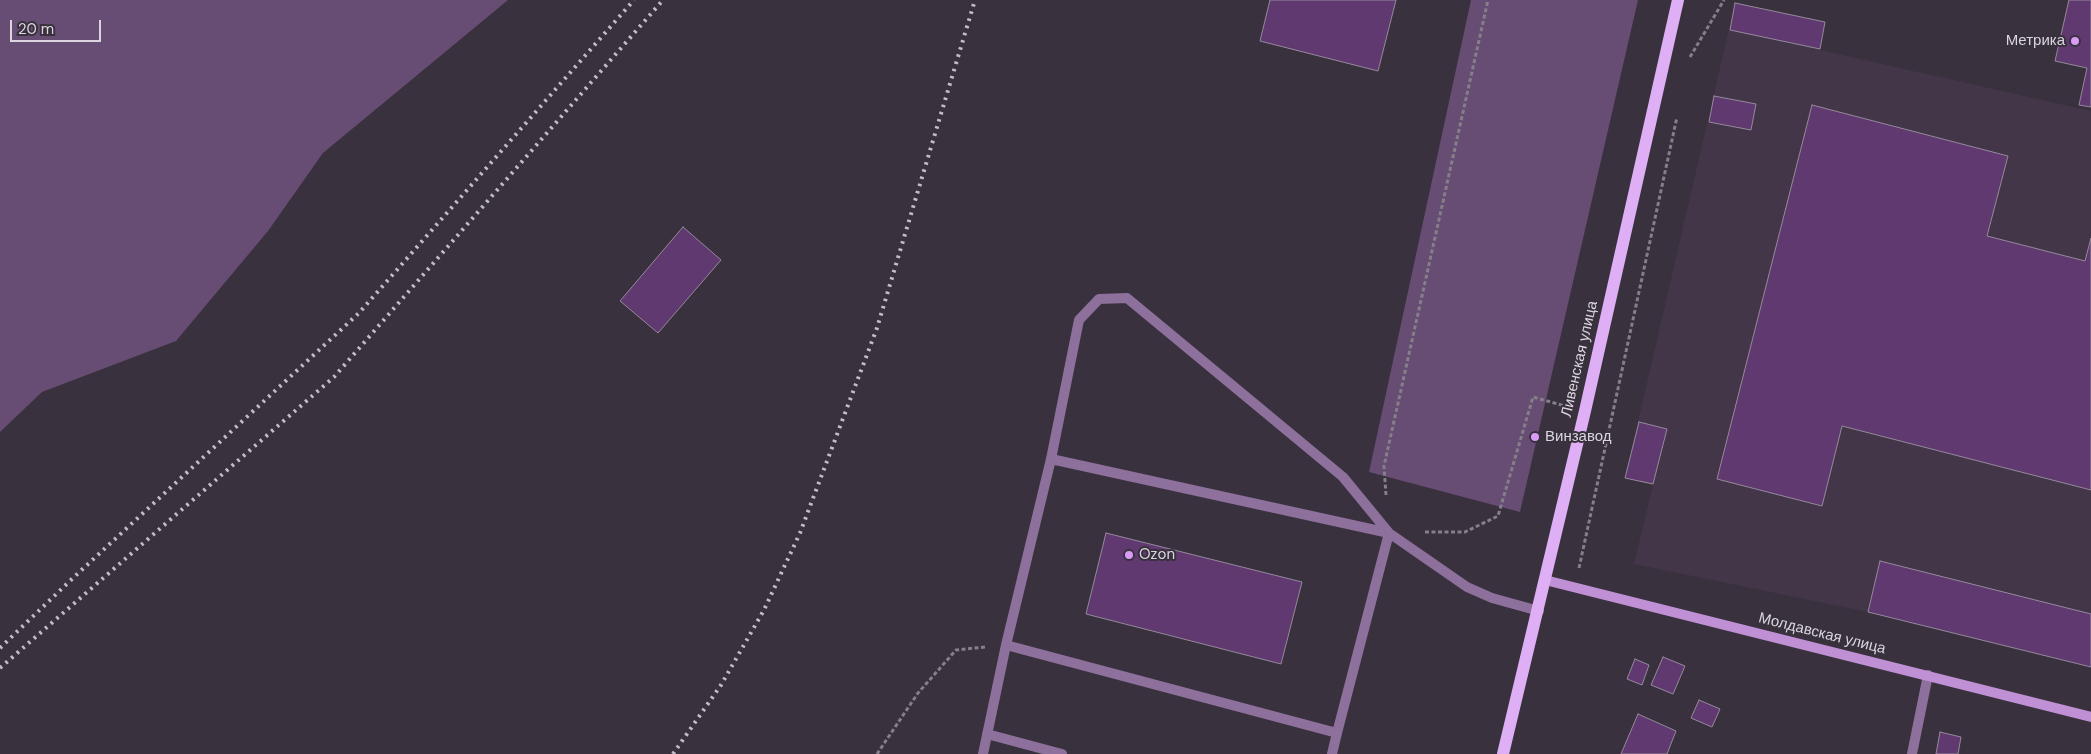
<!DOCTYPE html>
<meta charset="utf-8">
<style>
body{margin:0}
#map{position:relative;width:2091px;height:754px;overflow:hidden;background:#39313e;font-family:"DM Sans",sans-serif}
canvas{display:block}
.scale{position:absolute;left:10px;top:20px;width:91px;height:22px;box-sizing:border-box;border:2px solid #dbd6de;border-top:0;padding-left:6px;font-size:15px;line-height:18px;white-space:nowrap;color:#dbd6de;-webkit-text-stroke:4px #39313e;paint-order:stroke}
</style>
<div id="map">
<canvas width="2091" height="754"></canvas>
<div class="scale">20 m</div>
</div>
<script>
const ctx = document.querySelector('canvas').getContext('2d');
ctx.lineJoin = 'round';
function fill(path, color) { ctx.fillStyle = color; ctx.fill(path, 'evenodd'); }
const shape = rows => new Path2D(rows.map(r => 'M' + r).join(''));
function stroke(path, color, width, dash) { ctx.strokeStyle = color; ctx.lineWidth = width; ctx.lineCap = dash ? 'butt' : 'round'; ctx.setLineDash(dash || []); ctx.stroke(path); }
function label(font, color, halo, rows, align = 'center') {
  ctx.font = font + ' "DM Sans",sans-serif'; ctx.lineWidth = 4; ctx.setLineDash([]); ctx.textBaseline = 'middle'; ctx.strokeStyle = halo; ctx.fillStyle = color; for (const [text, x, y, turn = 0] of rows) {
    ctx.save(); ctx.translate(x, y); ctx.rotate((+turn || 0) * Math.PI / 180); ctx.textAlign = isNaN(turn) ? turn : align; if (halo) ctx.strokeText(text, 0, 0); ctx.fillText(text, 0, 0); ctx.restore();
  }
}
fill(shape([
 [1735,3,1825,22,1820,50,2091,111,2091,667,1868,612,1634,564,1653,485,1625,478]
]), '#433649');
fill(shape([
 [0,0,508,0,323,153,268,231,176,341,42,392,0,432],
 [1471,0,1638,0,1520,512,1369,472]
]), '#674c73');
const building = shape([
 [1270,0,1396,0,1378,71,1260,41,1270,0],
 [2069,0,2091,0,2091,107,2079,105,2087,68,2055,61,2069,0],
 [1735,3,1825,22,1820,49,1730,30,1735,3],
 [1714,96,1756,104,1751,130,1709,122,1714,96],
 [1812,105,2008,156,1987,236,2085,261,2091,238,2091,490,1842,426,1822,506,1717,479,1812,105],
 [683,227,721,260,658,333,620,301,683,227],
 [1639,422,1667,429,1653,484,1625,478,1639,422],
 [1106,533,1302,582,1281,664,1086,614,1106,533],
 [1880,561,2091,614,2091,667,1868,612,1880,561],
 [1663,657,1685,666,1673,694,1651,685,1663,657],
 [1635,659,1649,665,1642,685,1627,679,1635,659],
 [1699,700,1720,709,1712,727,1691,718,1699,700],
 [1638,714,1676,731,1667,754,1621,754,1638,714],
 [1940,732,1961,737,1958,754,1936,754,1940,732]
]);
fill(building, '#5f3970');
stroke(building, '#958a9a', 1);
stroke(shape([
 [1690,57,1724,0],
 [1386,495,1384,466,1488,0],
 [1425,532,1465,532,1498,516,1533,397,1565,406],
 [1579,568,1677,117],
 [877,754,918,693,956,650,985,647]
]), '#857f89', 3, [4, 2.5]);
stroke(shape([
 [1051,459,1389,533],
 [1389,533,1337,733,1006,645,1051,459,1079,320,1099,299,1127,298,1343,477,1389,533,1467,587,1492,598,1539,611],
 [987,734,1062,754],
 [983,754,1006,645],
 [1332,754,1337,733],
 [1912,754,1928,675]
]), '#8d709b', 10);
stroke(shape([
 [1545,580,2091,717]
]), '#bf90d4', 10);
stroke(shape([
 [1503,754,1585,411,1678,0]
]), '#dfaff5', 12);
stroke(shape([
 [0,648,73,578,359,313,634,0],
 [0,668,334,377,663,0],
 [673,754,721,685,764,610,800,533,877,328,975,0]
]), '#c3bec6', 4, [2.5, 5]);
for (const [x, y, r, color] of [
 [2075,41,5,"#da9af7"],
 [1535,437,5,"#da9af7"],
 [1129,555,5,"#da9af7"]
]) { const dot = new Path2D(); dot.arc(x, y, r, 0, 2 * Math.PI); ctx.fillStyle = color; ctx.fill(dot); stroke(dot, '#39313e', 2); }
label('15px', '#dbd6de', '#39313e', [
 ["Метрика",2065,41,"right"],
 ["Винзавод",1545,437],
 ["Ozon",1139,555]
], 'left');
label('15px', '#dbd6de', '#39313e', [
 ["Ливенская улица",1580,359,-77],
 ["Молдавская улица",1822,634,14]
]);
</script>
